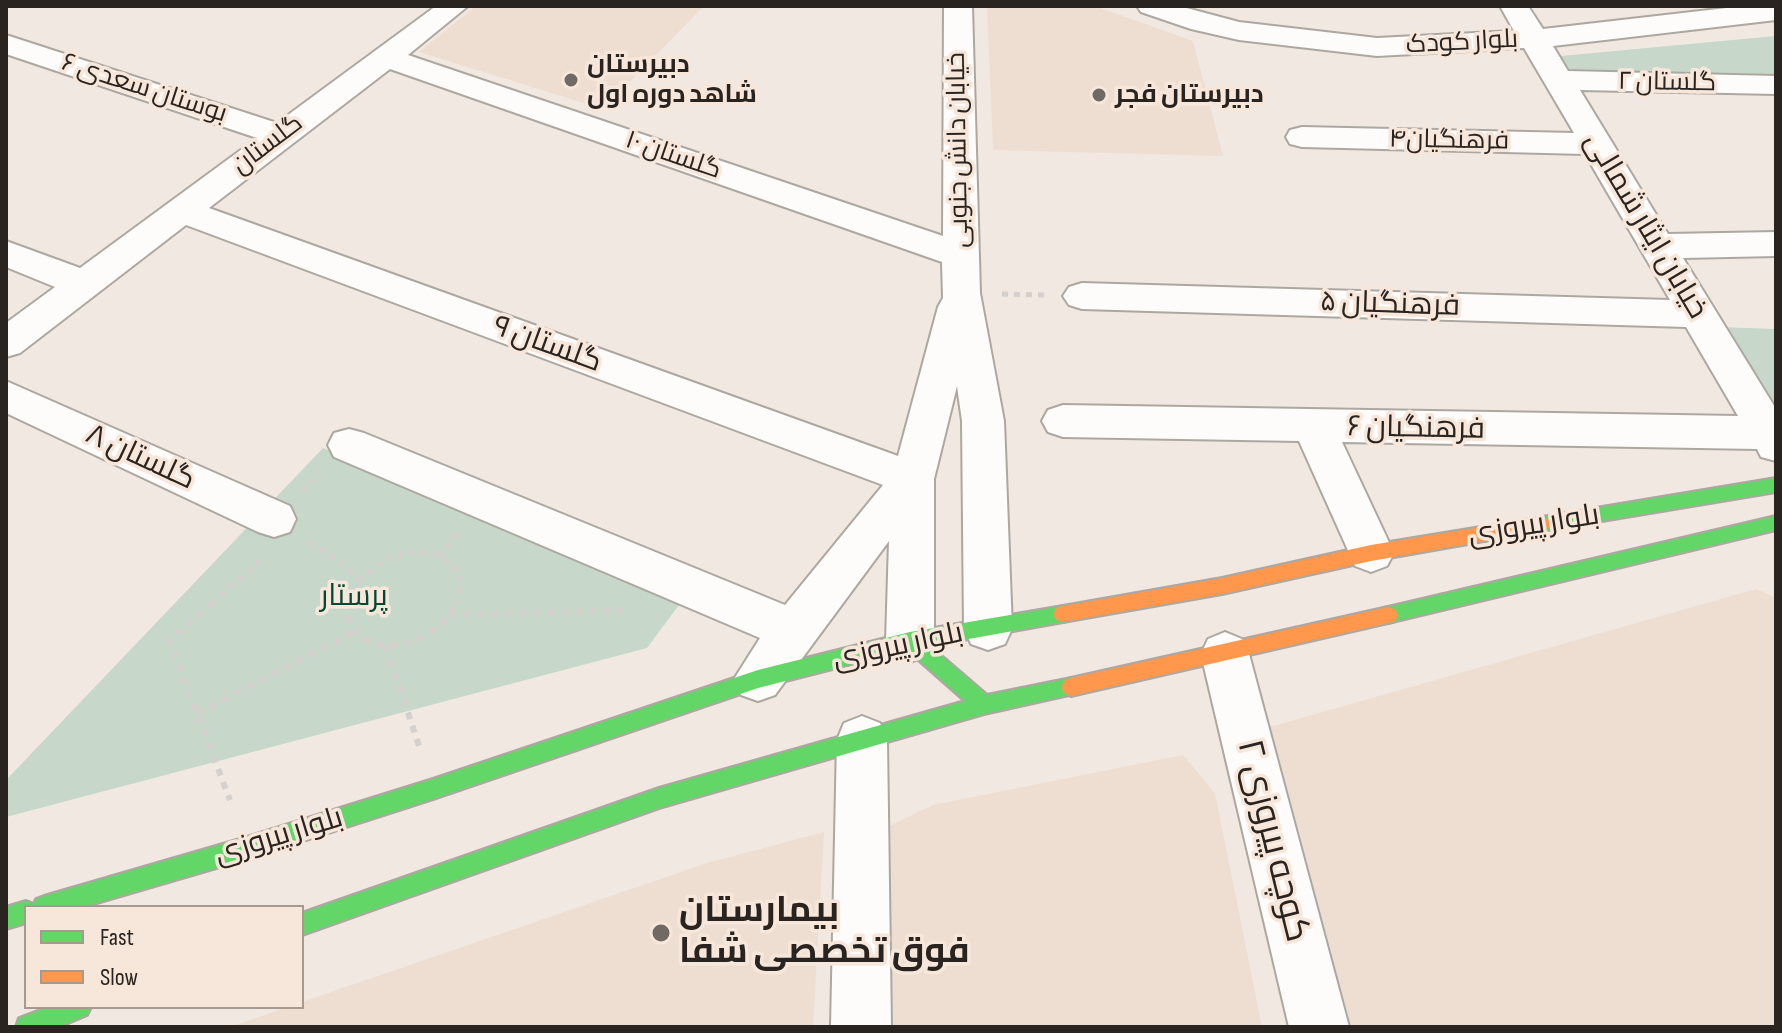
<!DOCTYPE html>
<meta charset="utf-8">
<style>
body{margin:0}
#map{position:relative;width:1782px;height:1033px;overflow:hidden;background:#f1e8e1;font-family:"Sofia Sans Condensed",sans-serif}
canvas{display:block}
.frame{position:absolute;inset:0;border:8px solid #2a2420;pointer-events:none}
.legend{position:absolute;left:24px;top:905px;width:280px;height:104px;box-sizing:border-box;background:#f7e7db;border:2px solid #a59990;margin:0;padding:10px 14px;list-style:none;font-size:24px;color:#2a2420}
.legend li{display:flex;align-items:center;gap:16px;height:40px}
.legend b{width:40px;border:2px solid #a59990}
</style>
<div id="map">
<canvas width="1782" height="1033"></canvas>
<div class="frame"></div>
<ul class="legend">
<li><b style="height:10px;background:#63d668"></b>Fast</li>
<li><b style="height:10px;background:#ff974d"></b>Slow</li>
</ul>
</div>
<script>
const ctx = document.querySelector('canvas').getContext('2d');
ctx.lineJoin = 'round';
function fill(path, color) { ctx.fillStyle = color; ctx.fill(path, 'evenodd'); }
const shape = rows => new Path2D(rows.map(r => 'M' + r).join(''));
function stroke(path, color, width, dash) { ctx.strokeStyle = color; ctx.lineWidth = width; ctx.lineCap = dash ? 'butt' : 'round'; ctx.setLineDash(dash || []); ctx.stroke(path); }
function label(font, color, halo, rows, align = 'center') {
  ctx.font = font + ' "Sofia Sans Condensed",Cairo,sans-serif'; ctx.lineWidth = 7; ctx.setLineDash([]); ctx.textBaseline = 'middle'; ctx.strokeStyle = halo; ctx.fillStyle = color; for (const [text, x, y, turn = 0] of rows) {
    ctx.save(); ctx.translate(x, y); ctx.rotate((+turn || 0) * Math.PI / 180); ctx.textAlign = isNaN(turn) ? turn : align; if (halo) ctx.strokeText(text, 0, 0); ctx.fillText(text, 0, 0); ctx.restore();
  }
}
fill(shape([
 [476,6,704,6,603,109,419,52],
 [987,6,1095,6,1193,41,1223,156,993,150],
 [1756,589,1776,598,1776,1027,1325,1027,1252,732],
 [1183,755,1215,793,1262,1027,887,1027,879,831,933,805],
 [824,832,813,1027,230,1027,288,1007,302,1007,302,1002,707,863]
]), '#eeded1');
fill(shape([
 [1776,36,1776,80,1550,76,1539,58],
 [1692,326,1776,329,1776,416,1740,425],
 [323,448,679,605,647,648,6,817,6,780]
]), '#c7d8ca');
const street = shape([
 [436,6,468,6,408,55,943,236,944,6,972,6,980,293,1004,421,1012,629,1005,644,988,650,971,644,964,629,962,421,957,386,934,479,934,641,927,656,910,662,893,656,886,641,889,541,775,695,758,701,741,695,734,679,760,638,334,457,328,445,334,433,349,429,364,433,785,605,883,485,186,225,20,353,6,357,6,323,55,287,6,267,6,241,80,268,257,138,6,54,6,35,277,123,436,6],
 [390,69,942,262,943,298,938,307,898,456,209,208,390,69],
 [1137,6,1179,6,1239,22,1377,38,1514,31,1500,6,1528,6,1543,29,1744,6,1776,6,1776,20,1553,46,1568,71,1776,76,1776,94,1580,90,1668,234,1776,232,1776,256,1683,258,1776,409,1776,461,1761,457,1757,449,1342,442,1394,553,1387,566,1371,572,1355,566,1299,441,1063,437,1048,432,1042,421,1048,410,1063,405,1738,416,1686,327,1082,309,1069,305,1063,296,1069,287,1082,283,1670,300,1585,154,1302,147,1290,144,1286,137,1290,130,1302,127,1574,133,1524,48,1377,56,1239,40,1191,29,1141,12,1137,6],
 [6,381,290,506,296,519,290,532,274,537,258,532,6,413,6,381],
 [1225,632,1242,639,1249,654,1349,1027,1289,1027,1201,654,1208,639,1225,632],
 [862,716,880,723,887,740,891,1027,831,1027,837,740,844,723,862,716]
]);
const fast = shape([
 [1776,478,1776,492,1542,531,1536,529,1533,524,1536,519,1542,517,1776,478],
 [1776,516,1776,530,1388,623,1381,621,1378,615,1381,609,1388,607,1776,516],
 [1063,606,1070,608,1073,614,1070,620,1063,622,930,646,987,695,1071,678,1078,681,1081,687,1078,693,984,714,659,808,302,935,302,913,659,788,965,701,907,650,758,688,433,799,247,859,83,907,26,907,26,923,6,929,6,907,26,901,34,904,36,899,44,896,247,837,433,779,758,670,910,632,1063,606],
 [48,1007,91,1007,87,1015,59,1027,16,1027,19,1018,48,1007]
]);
const slow = shape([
 [1542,517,1548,519,1551,524,1548,529,1542,531,1371,561,1222,594,1063,622,1056,620,1053,614,1056,608,1063,606,1222,578,1371,545,1542,517],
 [1388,607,1395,609,1398,615,1395,621,1388,623,1071,696,1064,693,1061,687,1064,681,1071,678,1388,607]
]);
stroke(street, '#ada7a1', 4);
stroke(fast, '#ada7a1', 4);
stroke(slow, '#ada7a1', 4);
stroke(shape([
 [1002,294,1044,295],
 [302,492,320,473],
 [309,542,361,578],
 [439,557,458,532],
 [211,604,265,556],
 [349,604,361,578,382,561,408,552,433,553,452,564,461,583,456,604]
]), '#d3d0ce', 5, [6, 6]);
stroke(shape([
 [213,602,169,641,230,800],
 [349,602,349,622,363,639,386,646,415,641,440,626,457,602],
 [449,615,631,610],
 [386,646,419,746],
 [197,713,356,631]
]), '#d3d0ce', 6, [7, 7]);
fill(street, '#fdfcfa');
fill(fast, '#63d668');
fill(slow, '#ff974d');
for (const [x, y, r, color] of [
 [571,80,8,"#706964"],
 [1099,95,8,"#706964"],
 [661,933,10,"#706964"]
]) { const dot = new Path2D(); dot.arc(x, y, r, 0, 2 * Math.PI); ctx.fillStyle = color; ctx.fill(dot); stroke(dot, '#f7e7db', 3); }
label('26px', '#2a2420', '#f7e7db', [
 ["بلوار کودک",1462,43,-3],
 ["گلستان ۲",1667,83,1],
 ["بوستان سعدی ۶",144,89,18],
 ["فرهنگیان۴",1449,141,1],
 ["گلستان",268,145,-37],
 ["خیابان دانش جنوبی",959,150,-91],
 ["گلستان ۱۰",673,156,19]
]);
label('bold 26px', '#2a2420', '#f7e7db', [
 ["دبیرستان",587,65],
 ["شاهد دوره اول",587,95],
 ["دبیرستان فجر",1115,95]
], 'left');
label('30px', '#2a2420', '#f7e7db', [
 ["خیابان ایثار شمالی",1645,226,59],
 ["فرهنگیان ۵",1390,305,2],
 ["گلستان ۹",547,345,20],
 ["فرهنگیان ۶",1416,429,1],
 ["گلستان ۸",140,458,25],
 ["بلوار پیروزی",1534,526,-9],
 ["بلوار پیروزی",898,647,-12],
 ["بلوار پیروزی",279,837,-17]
]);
label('30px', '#004932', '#f7e7db', [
 ["پرستار",354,597]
]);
label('36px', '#2a2420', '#f7e7db', [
 ["کوچه پیروزی ۲",1272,841,76]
]);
label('bold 36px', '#2a2420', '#f7e7db', [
 ["بیمارستان",679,912],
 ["فوق تخصصی شفا",679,953]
], 'left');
</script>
